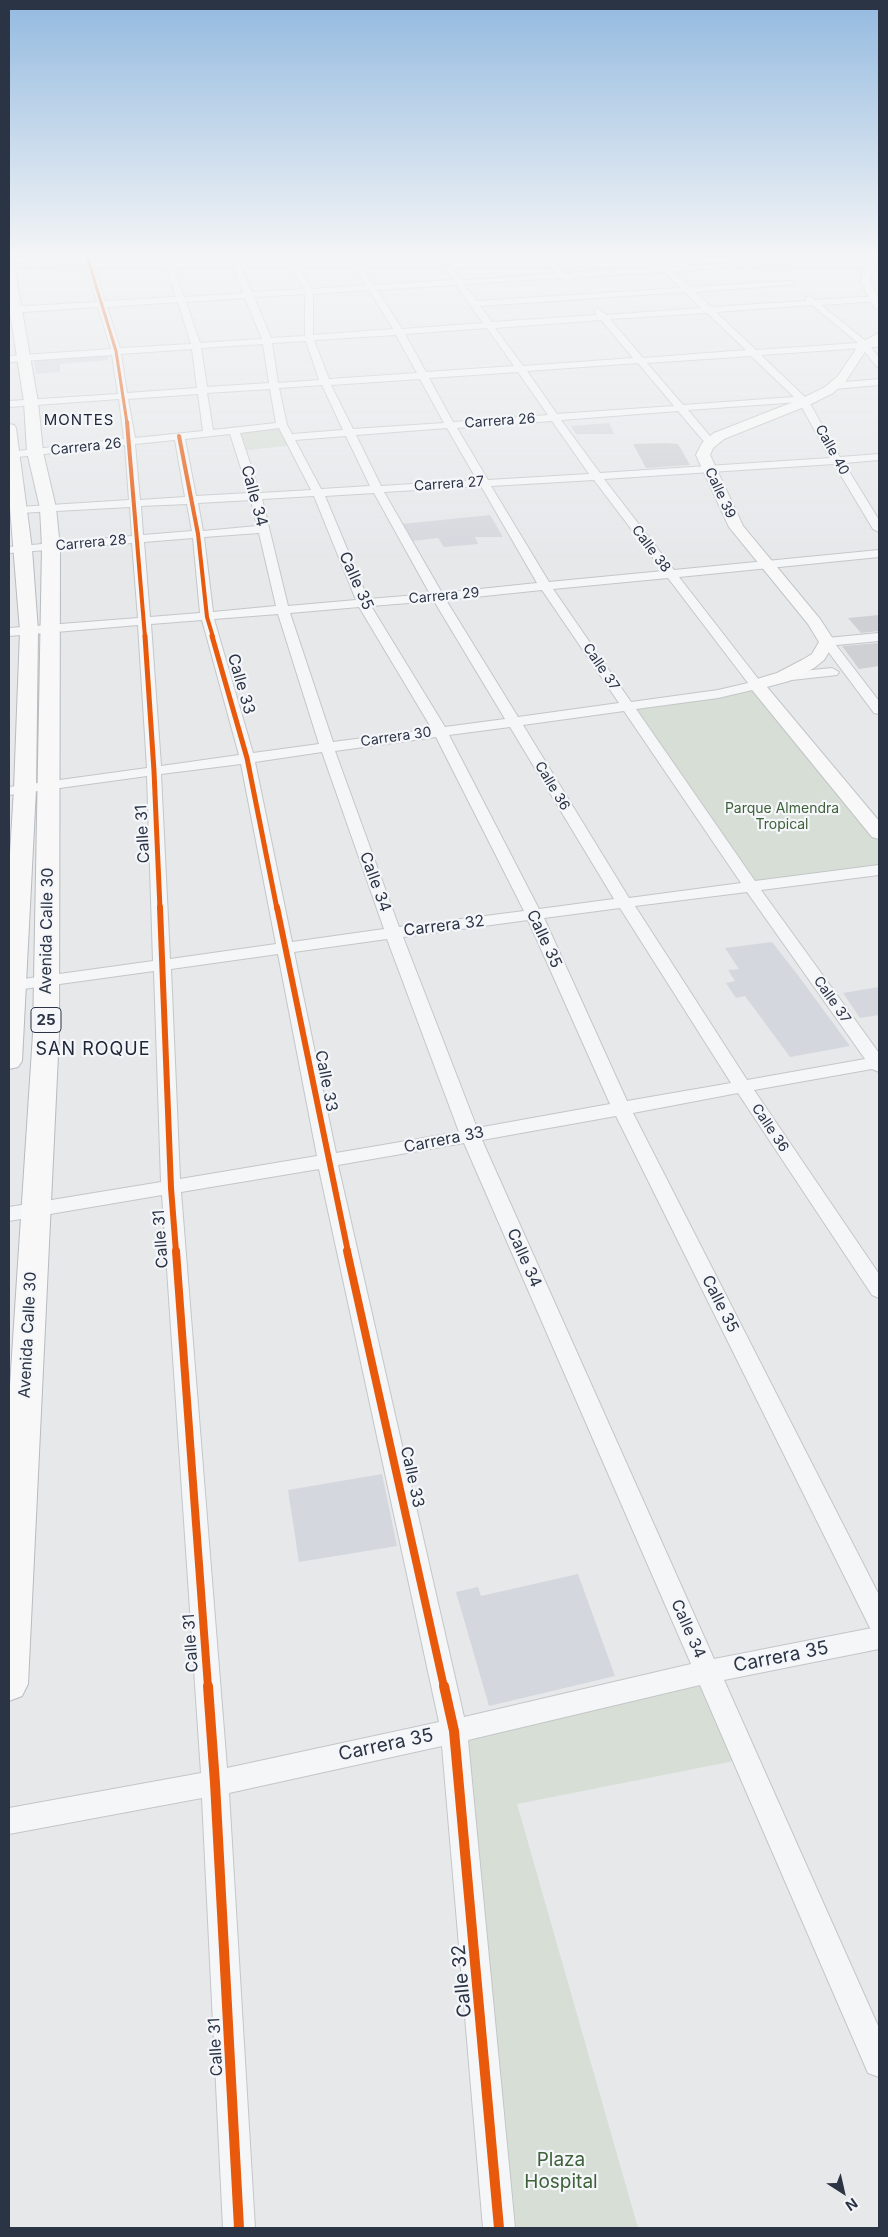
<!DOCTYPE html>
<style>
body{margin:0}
#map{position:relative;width:888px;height:2237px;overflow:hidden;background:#e6e8ea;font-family:Inter,sans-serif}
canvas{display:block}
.frame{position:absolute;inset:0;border:10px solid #2b3445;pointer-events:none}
.north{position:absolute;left:818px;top:2167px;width:50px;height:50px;-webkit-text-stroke:4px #f4f6f9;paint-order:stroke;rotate:145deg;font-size:14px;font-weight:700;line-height:20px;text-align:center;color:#2b3445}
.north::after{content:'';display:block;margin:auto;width:18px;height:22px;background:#2b3445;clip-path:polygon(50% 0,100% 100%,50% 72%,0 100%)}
</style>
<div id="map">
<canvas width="888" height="2237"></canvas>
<div class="frame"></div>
<div class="north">N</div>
</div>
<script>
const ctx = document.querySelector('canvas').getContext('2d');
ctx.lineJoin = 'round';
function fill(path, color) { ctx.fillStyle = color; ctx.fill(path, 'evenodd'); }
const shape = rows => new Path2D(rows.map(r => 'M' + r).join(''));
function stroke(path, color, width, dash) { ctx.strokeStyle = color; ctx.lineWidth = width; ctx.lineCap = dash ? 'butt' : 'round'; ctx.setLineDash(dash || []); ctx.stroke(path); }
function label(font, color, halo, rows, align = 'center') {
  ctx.font = font + ' Inter,sans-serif'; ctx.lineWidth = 4.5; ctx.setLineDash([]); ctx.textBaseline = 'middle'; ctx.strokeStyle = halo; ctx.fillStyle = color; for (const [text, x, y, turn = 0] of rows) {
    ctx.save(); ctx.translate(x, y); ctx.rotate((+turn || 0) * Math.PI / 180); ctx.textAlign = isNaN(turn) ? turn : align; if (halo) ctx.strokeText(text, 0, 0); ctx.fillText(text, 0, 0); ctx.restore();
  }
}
fill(shape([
 [107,353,109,360,60,364,60,372,36,374,34,359],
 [609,423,614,434,576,434,571,426],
 [490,515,503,537,475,537,478,544,444,547,438,538,412,541,402,524],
 [772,942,797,974,850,1046,790,1057,745,996,736,998,726,983,735,981,728,970,739,969,725,948],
 [879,987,879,1015,860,1018,843,993],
 [382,1474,397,1546,299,1562,288,1490],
 [578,1574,615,1676,489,1706,456,1592,478,1587,481,1596]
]), '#d4d7dd');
fill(shape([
 [282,425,292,445,241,451,234,430],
 [756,685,879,833,879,870,752,888,627,705],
 [707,1672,744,1759,517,1804,638,2228,509,2228,454,1731]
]), '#d6ded6');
fill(shape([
 [666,443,678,444,690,465,646,468,633,444],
 [879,615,879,631,861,633,848,618],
 [879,643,879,666,859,669,842,646]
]), '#ced0d3');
const minor = shape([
 [82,253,90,253,92,258,162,253,222,253,218,255,172,258,184,297,243,293,227,253,235,253,252,292,304,289,284,253,292,253,312,289,366,285,343,253,351,253,374,285,453,280,434,253,442,253,461,280,557,274,538,253,546,253,565,273,659,267,645,253,653,253,668,267,867,255,879,258,879,261,876,261,867,259,673,271,690,287,789,281,793,283,789,285,695,292,711,307,806,301,806,297,809,296,815,300,879,296,879,301,821,305,867,342,879,341,879,347,871,347,879,358,879,367,876,366,862,348,761,355,808,400,840,457,879,454,879,460,844,463,879,520,879,532,873,529,834,464,604,479,674,570,879,550,879,557,679,577,763,685,761,688,718,698,636,709,755,881,879,865,879,875,761,890,879,1053,879,1072,872,1069,754,1090,879,1274,879,1298,872,1295,738,1093,633,1113,879,1595,879,1649,724,1680,879,2028,879,2077,868,2073,700,1685,468,1740,515,2228,483,2228,442,1746,229,1793,255,2228,223,2228,202,1798,9,1834,9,1808,201,1773,162,1195,9,1221,9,1207,161,1182,154,971,9,991,9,981,153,961,147,776,9,795,9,787,147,768,138,625,9,636,9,628,138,618,132,543,9,553,9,547,132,536,130,507,19,513,13,510,19,507,129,500,125,445,9,458,9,452,124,439,119,399,9,407,9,401,118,394,112,355,9,362,9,356,111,349,98,307,9,313,9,307,97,302,85,264,9,268,9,264,84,259,82,253],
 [164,259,176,297,105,301,93,263,164,259],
 [664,272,681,288,477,301,464,284,561,278,569,282,573,280,571,278,664,272],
 [456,285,483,323,402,329,377,290,456,285],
 [369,290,393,329,313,335,313,294,369,290],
 [685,292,701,308,606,315,598,308,594,311,597,315,492,322,480,306,685,292],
 [305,294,305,336,271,338,254,297,305,294],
 [245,298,262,339,200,343,186,302,245,298],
 [178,302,191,344,120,348,107,307,178,302],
 [812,305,858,343,756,350,716,312,812,305],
 [707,313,746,350,643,358,610,319,707,313],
 [601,320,633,358,523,366,495,328,601,320],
 [487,328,514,366,426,372,405,334,487,328],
 [396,335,417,373,329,379,314,340,396,335],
 [306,341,319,380,278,383,272,343,306,341],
 [263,344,269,383,207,387,201,348,263,344],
 [192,349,197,388,127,393,121,354,192,349],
 [751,356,794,397,683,405,647,363,751,356],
 [638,363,674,406,557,414,527,371,638,363],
 [518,372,548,415,453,422,429,378,518,372],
 [420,379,444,423,353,429,331,385,420,379],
 [322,385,343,430,292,434,287,425,279,388,322,385],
 [270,389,276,423,213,430,207,393,270,389],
 [198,394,203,431,135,438,128,399,198,394],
 [799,402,830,458,600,473,561,420,678,411,706,444,710,445,715,442,688,410,799,402],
 [552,421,589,474,488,480,457,428,552,421],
 [279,428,311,490,260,493,240,433,279,428],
 [447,428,477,480,381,486,356,435,447,428],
 [230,434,249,493,196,496,185,439,230,434],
 [346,436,370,486,321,489,295,440,346,436],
 [175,440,185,497,140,500,135,444,175,440],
 [594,480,663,571,549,582,491,486,594,480],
 [481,486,537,583,442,593,384,492,481,486],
 [374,493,430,594,368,599,325,496,374,493],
 [314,496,356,600,288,606,262,499,314,496],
 [251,500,257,526,203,531,198,503,251,500],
 [187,504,192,531,143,535,141,506,187,504],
 [259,533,276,606,213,612,204,537,259,533],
 [193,538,200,613,150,617,144,542,193,538],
 [668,578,748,683,718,690,631,702,553,589,668,578],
 [542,590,619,703,518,717,446,600,542,590],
 [434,601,505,719,445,727,371,606,434,601],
 [359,607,432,729,333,742,290,613,359,607],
 [278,614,319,744,253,753,214,619,278,614],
 [202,620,239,755,161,766,151,624,202,620],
 [624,711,741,883,629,898,523,725,624,711],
 [510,727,614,899,539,909,449,735,510,727],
 [436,737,524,911,399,927,335,751,436,737],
 [322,752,384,929,292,942,255,762,322,752],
 [241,764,276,944,170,959,161,774,241,764],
 [747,892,865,1059,747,1080,635,906,747,892],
 [620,908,731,1083,627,1101,544,918,620,908],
 [528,920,610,1104,477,1128,403,937,528,920],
 [387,939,459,1132,336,1153,294,952,387,939],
 [278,954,317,1156,180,1179,171,969,278,954],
 [616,1116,870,1628,872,1628,714,1659,482,1140,616,1116],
 [464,1143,691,1664,464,1717,338,1165,464,1143],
 [319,1169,439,1722,227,1768,181,1192,319,1169],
 [879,379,879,385,834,389,829,386,834,383,879,379],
 [879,633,879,641,836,645,879,701,879,714,874,713,821,642,827,638,879,633],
 [832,668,839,672,837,675,783,681,776,677,783,673,832,668]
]);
const major = shape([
 [872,253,879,253,879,259,871,276,871,283,879,298,879,310,874,307,861,283,861,276,872,253],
 [879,333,879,341,868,347,846,381,833,393,809,405,724,439,713,448,710,455,743,526,820,619,835,642,824,660,814,668,789,681,767,687,879,821,879,839,872,837,748,685,750,681,777,673,802,660,812,654,819,642,808,624,729,527,696,455,702,443,714,433,801,399,825,387,838,376,860,343,879,333]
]);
const highway = shape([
 [9,266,15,270,38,402,43,452,56,508,60,547,59,1034,28,1684,22,1696,9,1701,9,1401,33,1034,42,547,40,508,27,452,24,402,9,306,9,266],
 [9,424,14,425,16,428,32,549,38,631,36,789,22,1061,18,1067,9,1069,9,870,14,789,20,631,9,495,9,424]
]);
stroke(minor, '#c4c6c8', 2);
stroke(major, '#c2c5c8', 2);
stroke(highway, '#b8bbbf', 2);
fill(minor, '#f5f6f7');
fill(major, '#f8f8f8');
fill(highway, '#f8f8f8');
stroke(shape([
 [86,253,116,351,127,423]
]), '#e8590c', 3);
stroke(shape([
 [127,422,145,637],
 [179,436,198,534,207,617,213,637]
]), '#e8590c', 4);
stroke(shape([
 [145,636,154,771,160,909],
 [212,636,247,758,277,909]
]), '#e8590c', 5);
stroke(shape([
 [160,907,171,1188,176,1252],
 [277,907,348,1252]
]), '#e8590c', 6);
stroke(shape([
 [176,1251,208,1687],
 [347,1251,444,1687]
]), '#e8590c', 8);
stroke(shape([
 [208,1686,215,1783,239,2228],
 [444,1686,454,1731,499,2228]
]), '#e8590c', 10);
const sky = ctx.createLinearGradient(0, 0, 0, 566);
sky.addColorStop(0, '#93bae0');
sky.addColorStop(0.45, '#f4f5f6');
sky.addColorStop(1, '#f4f5f600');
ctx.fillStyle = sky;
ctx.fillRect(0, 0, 888, 566);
label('14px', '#2b3445', '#f4f6f9', [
 ["Carrera 26",500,421,-4],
 ["Carrera 26",86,447,-6],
 ["Calle 40",832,450,61],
 ["Carrera 27",449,484,-4],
 ["Calle 39",720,493,65],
 ["Carrera 28",91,543,-5],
 ["Calle 38",651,549,53],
 ["Carrera 29",444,596,-5],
 ["Calle 37",601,667,56],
 ["Carrera 30",396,737,-8],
 ["Calle 36",552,786,59],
 ["Calle 37",832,1000,55],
 ["Calle 36",770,1128,56]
]);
label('14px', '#3f6138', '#f4f6f9', [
 ["Parque Almendra",782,809],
 ["Tropical",782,825]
]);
ctx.letterSpacing = '1px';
label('15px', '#1d2536', '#f4f6f9', [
 ["MONTES",79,420]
]);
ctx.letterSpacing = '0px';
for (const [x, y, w] of [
 [46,1020,30]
]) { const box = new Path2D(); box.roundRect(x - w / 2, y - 12.5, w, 25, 4); ctx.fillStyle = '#f4f6f9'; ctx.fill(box); stroke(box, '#2b3445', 1); }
label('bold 15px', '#2b3445', null, [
 ["25",46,1020]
]);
label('16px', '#2b3445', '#f4f6f9', [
 ["Calle 34",254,496,75],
 ["Calle 35",356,581,66],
 ["Calle 33",241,684,74],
 ["Calle 31",143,834,-93],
 ["Calle 34",375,882,70],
 ["Carrera 32",444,926,-7],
 ["Avenida Calle 30",47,931,-89],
 ["Calle 35",544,939,65],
 ["Calle 33",326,1081,79],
 ["Carrera 33",444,1140,-11],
 ["Calle 31",161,1239,-94],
 ["Calle 34",524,1258,66],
 ["Calle 35",720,1304,63],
 ["Avenida Calle 30",28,1335,-87],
 ["Calle 33",412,1477,78],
 ["Calle 34",688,1629,66],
 ["Calle 31",191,1643,-94],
 ["Calle 31",216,2047,-93]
]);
ctx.letterSpacing = '1px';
label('18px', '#1d2536', '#f4f6f9', [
 ["SAN ROQUE",93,1050]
]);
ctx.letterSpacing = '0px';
label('19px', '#2b3445', '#f4f6f9', [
 ["Carrera 35",781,1657,-11],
 ["Carrera 35",386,1745,-12],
 ["Calle 32",462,1981,-95]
]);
label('19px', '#3f6138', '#f4f6f9', [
 ["Plaza",561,2160],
 ["Hospital",561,2182]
]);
</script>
